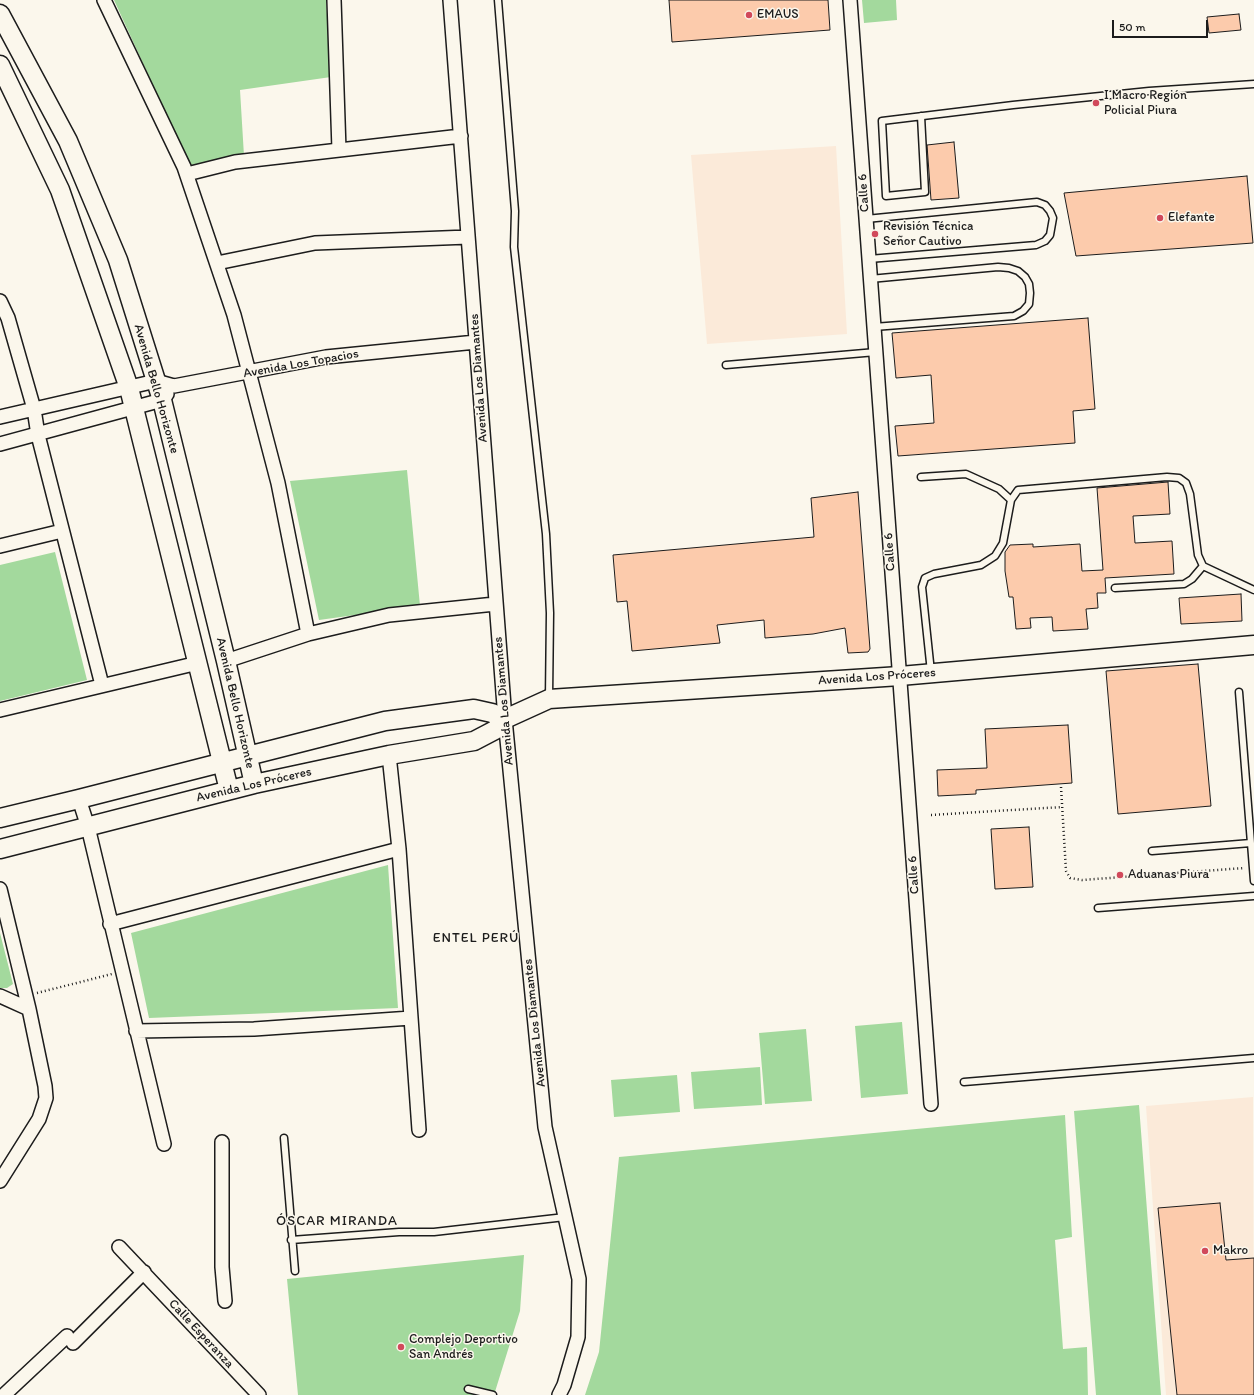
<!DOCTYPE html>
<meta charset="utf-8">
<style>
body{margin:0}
#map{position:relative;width:1254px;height:1395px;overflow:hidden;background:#fbf7ec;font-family:Itim,sans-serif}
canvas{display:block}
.scale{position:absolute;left:1112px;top:20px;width:96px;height:18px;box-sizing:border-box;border:2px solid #1c1c1c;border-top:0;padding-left:5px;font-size:12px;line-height:14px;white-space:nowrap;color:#1c1c1c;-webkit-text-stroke:3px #fbf7ec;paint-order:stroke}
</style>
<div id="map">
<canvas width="1254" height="1395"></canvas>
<div class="scale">50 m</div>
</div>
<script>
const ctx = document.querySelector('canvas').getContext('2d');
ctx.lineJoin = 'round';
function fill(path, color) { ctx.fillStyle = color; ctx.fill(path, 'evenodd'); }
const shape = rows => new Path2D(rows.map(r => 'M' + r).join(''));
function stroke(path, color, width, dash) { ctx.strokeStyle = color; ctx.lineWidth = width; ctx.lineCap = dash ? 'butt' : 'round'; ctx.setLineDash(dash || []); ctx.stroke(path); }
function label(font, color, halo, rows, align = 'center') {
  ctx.font = font + ' Itim,sans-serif'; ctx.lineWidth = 3; ctx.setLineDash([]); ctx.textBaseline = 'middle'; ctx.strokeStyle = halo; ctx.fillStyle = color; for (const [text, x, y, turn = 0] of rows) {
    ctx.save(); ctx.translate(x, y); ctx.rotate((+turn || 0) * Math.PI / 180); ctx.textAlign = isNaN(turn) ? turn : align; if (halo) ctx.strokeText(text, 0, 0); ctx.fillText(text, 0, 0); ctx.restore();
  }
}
fill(shape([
 [836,146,847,334,707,344,691,155],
 [1253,1097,1254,1395,1166,1395,1146,1106]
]), '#fbead9');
fill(shape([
 [114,0,326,0,331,77,240,90,244,156,190,166],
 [862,0,896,0,897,20,864,23],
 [407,470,420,606,319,620,290,481],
 [55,552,87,680,0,701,0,565],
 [388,865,398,1008,149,1018,131,933],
 [0,933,13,984,7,988,0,988],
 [902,1022,908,1094,861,1098,855,1026],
 [806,1029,812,1101,765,1104,759,1033],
 [760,1067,762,1105,694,1109,691,1072],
 [677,1075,680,1112,614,1117,611,1080],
 [1139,1105,1161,1395,1096,1395,1074,1111],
 [1065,1115,1072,1237,1055,1240,1063,1349,1087,1347,1088,1395,585,1395,599,1352,619,1157],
 [524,1255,520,1311,494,1395,298,1395,287,1279]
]), '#a3d99d');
const building = shape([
 [669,0,828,0,830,30,672,42,669,0],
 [1239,14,1241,30,1209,33,1207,17,1239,14],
 [954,142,959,198,931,200,927,145,954,142],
 [1247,176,1253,243,1076,256,1064,193,1247,176],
 [1088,318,1095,409,1073,411,1075,443,898,456,895,426,934,423,931,375,896,378,892,333,1088,318],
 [1168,482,1170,514,1133,516,1135,543,1172,541,1174,574,1105,578,1106,593,1097,593,1098,608,1086,609,1088,629,1053,631,1052,617,1030,618,1031,628,1016,629,1013,597,1009,597,1005,571,1005,552,1010,545,1033,544,1033,547,1080,544,1082,571,1103,570,1097,488,1168,482],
 [858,492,870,649,868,652,848,653,845,628,813,634,765,638,764,620,717,625,720,643,632,651,627,601,617,602,613,555,814,537,811,498,858,492],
 [1241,594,1242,621,1181,624,1179,598,1241,594],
 [1198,664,1211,806,1118,814,1106,671,1198,664],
 [1068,725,1072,783,976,790,976,794,938,796,937,770,987,768,985,729,1068,725],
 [1029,827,1033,887,995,889,991,829,1029,827],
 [1220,1203,1226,1260,1254,1258,1254,1395,1177,1395,1158,1208,1220,1203]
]);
fill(building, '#fccbac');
stroke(building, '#1c1c1c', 1);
const lane = shape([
 [498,0,515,211,514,247,546,534,550,613,549,697],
 [921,116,925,192,886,196,882,121,1013,105,1149,91,1254,84],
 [866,219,1037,202,1045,205,1050,211,1053,218,1050,235,1045,241,1036,245,869,259],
 [870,279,998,267,1009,268,1018,271,1025,277,1029,284,1030,293,1029,304,1023,311,1014,316,874,327],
 [726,365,876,352],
 [921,477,966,474,999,489,1011,500],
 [1115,588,1184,584,1192,579,1203,566],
 [931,672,922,587,925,578,934,574,981,565,995,556,1003,543,1011,500,1018,490,1167,477,1179,478,1186,483,1190,494,1198,555,1203,566,1254,590],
 [1239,692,1254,881],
 [1152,851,1251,843],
 [1098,908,1254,896],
 [964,1082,1254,1058],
 [284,1138,295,1271],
 [291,1240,399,1232,434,1232,565,1217],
 [468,1389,493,1395]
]);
const street = shape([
 [104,0,184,167,234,315,278,483,308,634],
 [334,0,339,150],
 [450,0,505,719,545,1127,579,1279,578,1337,564,1385,559,1395],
 [850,0,931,1104],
 [187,174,235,162,461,136],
 [217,263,315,243,468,237],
 [0,301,8,318,34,409,38,435,102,685],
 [0,417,156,381,174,386,326,357,476,342],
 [0,444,162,400,167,394],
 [0,546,62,531],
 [226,661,308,634,389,615,495,604],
 [0,710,198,663],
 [389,755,399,849,419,1130],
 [79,799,88,827,164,1144],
 [0,889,29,1009,45,1086,46,1098,39,1119,0,1181],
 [110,924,399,849],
 [0,996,29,1009],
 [136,1031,254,1029,411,1018],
 [222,1142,222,1267,225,1301],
 [119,1247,259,1395],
 [73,1343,144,1272],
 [4,1395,67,1336]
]);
const secondary = shape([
 [0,14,68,141,118,260,162,400,226,661,254,784],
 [0,65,60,190,129,388,229,790],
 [0,818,79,799,385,721,474,709,492,713,505,719],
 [0,849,254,784,389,755,474,741,495,730,505,719,549,699,900,676,1254,645]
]);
stroke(lane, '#1c1c1c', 9);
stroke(street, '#1c1c1c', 16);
stroke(secondary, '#1c1c1c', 21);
stroke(shape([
 [1061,787,1066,871,1070,878,1082,880,1244,868],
 [931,815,1062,807],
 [37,993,112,974]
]), '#1c1c1c', 2.5, [1, 3]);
stroke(lane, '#fbf7ec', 6);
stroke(street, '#fbf7ec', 13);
stroke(secondary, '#fbf7ec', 18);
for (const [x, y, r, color] of [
 [749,15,4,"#d1495b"],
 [1096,103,4,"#d1495b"],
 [1160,218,4,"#d1495b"],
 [875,234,4,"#d1495b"],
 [1120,875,4,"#d1495b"],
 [1205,1251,4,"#d1495b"],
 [401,1347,4,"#d1495b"]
]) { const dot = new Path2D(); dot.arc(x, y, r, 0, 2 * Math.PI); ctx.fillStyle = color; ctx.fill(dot); stroke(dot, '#fbf7ec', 1.5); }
label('13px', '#1c1c1c', '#fbf7ec', [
 ["EMAUS",757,15],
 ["I Macro Región",1104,96],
 ["Policial Piura",1104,111],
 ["Elefante",1168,218],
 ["Revisión Técnica",883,227],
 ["Señor Cautivo",883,242],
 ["Aduanas Piura",1128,875],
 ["Makro",1213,1251],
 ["Complejo Deportivo",409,1340],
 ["San Andrés",409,1355]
], 'left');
label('13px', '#1c1c1c', '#fbf7ec', [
 ["Calle 6",864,193,-94],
 ["Avenida Los Topacios",301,364,-10],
 ["Avenida Los Diamantes",479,378,-94],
 ["Avenida Bello Horizonte",156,389,74],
 ["Calle 6",890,552,-94],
 ["Avenida Los Próceres",877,677,-4],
 ["Avenida Los Diamantes",504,701,-95],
 ["Avenida Bello Horizonte",235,703,77],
 ["Avenida Los Próceres",254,785,-13],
 ["Calle 6",914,875,-94],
 ["Avenida Los Diamantes",535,1023,-96],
 ["Calle Esperanza",201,1334,47]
]);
ctx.letterSpacing = '1px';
label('14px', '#1c1c1c', '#fbf7ec', [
 ["ENTEL PERÚ",476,938],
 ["ÓSCAR MIRANDA",337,1221]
]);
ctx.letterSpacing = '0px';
</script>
